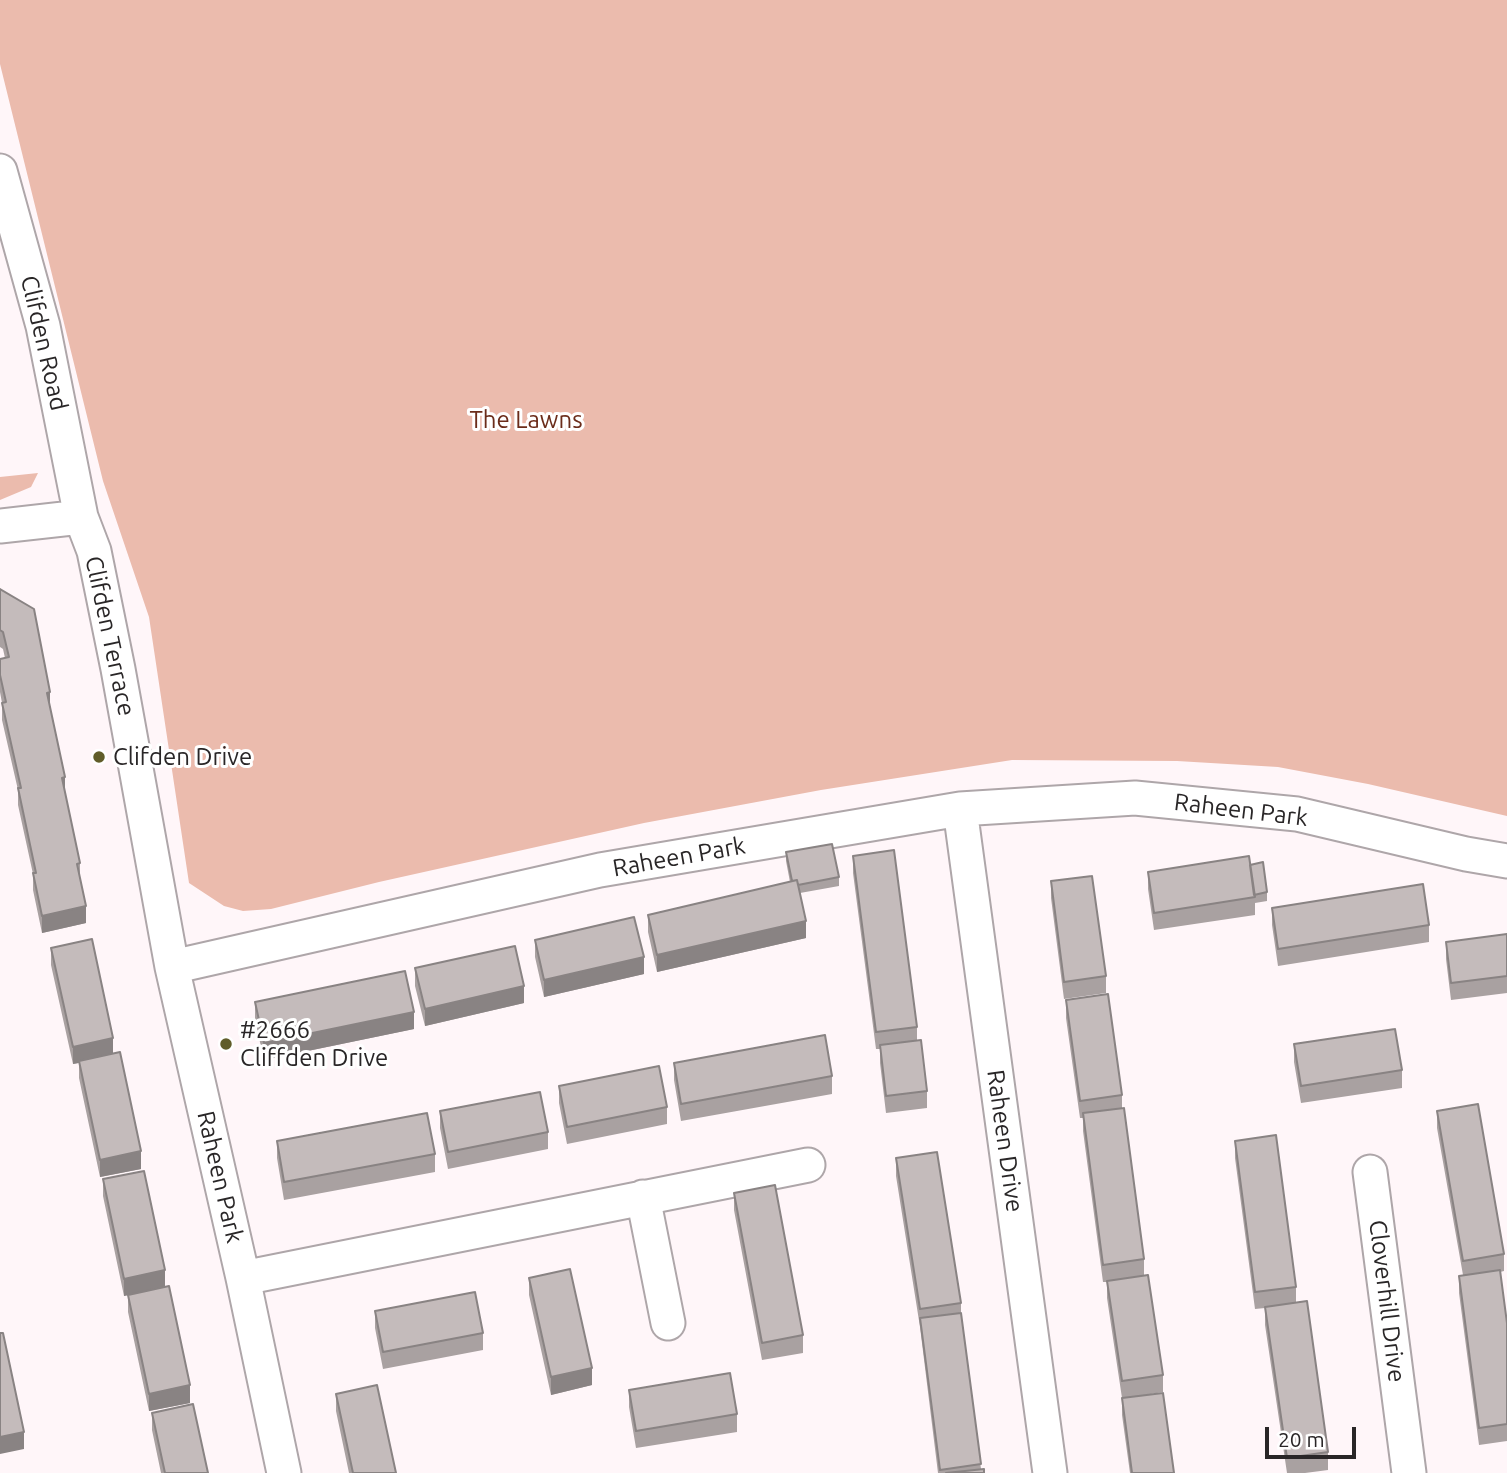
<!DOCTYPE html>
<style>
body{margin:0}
#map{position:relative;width:1507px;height:1473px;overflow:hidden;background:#fff6f9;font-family:Ubuntu,sans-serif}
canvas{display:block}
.scale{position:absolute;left:1265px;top:1427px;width:91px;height:32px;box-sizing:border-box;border:4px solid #292627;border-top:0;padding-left:9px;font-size:21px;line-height:24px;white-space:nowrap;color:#292627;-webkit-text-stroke:5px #fff;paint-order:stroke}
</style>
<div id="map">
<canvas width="1507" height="1473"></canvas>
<div class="scale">20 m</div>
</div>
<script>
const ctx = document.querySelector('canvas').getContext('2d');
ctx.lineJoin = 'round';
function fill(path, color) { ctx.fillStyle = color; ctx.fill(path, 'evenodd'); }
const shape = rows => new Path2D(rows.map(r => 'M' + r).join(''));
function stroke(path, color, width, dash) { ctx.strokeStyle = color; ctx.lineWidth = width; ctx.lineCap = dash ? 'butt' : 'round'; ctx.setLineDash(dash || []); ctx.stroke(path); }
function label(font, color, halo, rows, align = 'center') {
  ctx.font = font + ' Ubuntu,sans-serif'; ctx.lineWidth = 6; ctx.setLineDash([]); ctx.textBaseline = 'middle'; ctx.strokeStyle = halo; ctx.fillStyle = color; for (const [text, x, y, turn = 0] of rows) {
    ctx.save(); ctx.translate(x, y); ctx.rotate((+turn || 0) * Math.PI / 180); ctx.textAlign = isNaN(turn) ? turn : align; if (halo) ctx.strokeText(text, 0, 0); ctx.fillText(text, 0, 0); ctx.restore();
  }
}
fill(shape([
 [0,0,1507,0,1507,816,1368,784,1278,767,1177,761,1012,760,821,790,644,823,379,882,271,909,243,911,224,906,189,883,149,617,103,481,0,64],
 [38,473,31,487,0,500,0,477]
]), '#ebbbad');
const minor = shape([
 [0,171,43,326,81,517,94,551,118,669,172,967,243,1278,284,1473],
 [0,526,81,517],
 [960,809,1050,1473],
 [172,967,600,870,960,809,1135,798,1297,814,1466,854,1507,861],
 [1370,1172,1409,1473],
 [643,1197,668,1323],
 [243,1278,808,1165]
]);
stroke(minor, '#aea6a9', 37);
stroke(minor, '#fff', 33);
fill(shape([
 [0,589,50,708,65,794,80,863,80,879,86,923,42,933,33,890,33,874,18,805,18,790,2,720,2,703,0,692,0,659,5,658,3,649,0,647],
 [786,852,839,877,839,886,800,893,806,938,657,972,648,932,648,915,790,882,786,861],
 [853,856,917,1027,917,1041,927,1091,927,1108,886,1113,880,1063,880,1049,876,1049,853,873],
 [1148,872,1267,892,1267,901,1255,903,1255,915,1154,930,1148,889],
 [1051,881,1106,976,1106,993,1064,999,1051,898],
 [1272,908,1429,925,1429,942,1278,966,1272,925],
 [1507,934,1507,993,1451,1000,1446,959,1446,942],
 [535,940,644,974,544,997,535,957],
 [51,948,113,1053,141,1169,100,1177,79,1078,79,1063,73,1064,51,965],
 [415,968,524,1003,425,1026,415,986],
 [1066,1000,1122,1095,1122,1108,1144,1259,1144,1275,1163,1375,1163,1392,1145,1395,1174,1473,1130,1473,1122,1415,1122,1398,1107,1298,1107,1282,1103,1282,1083,1131,1083,1118,1080,1118,1066,1018],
 [255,1002,414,1029,264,1060,255,1020],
 [1294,1044,1402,1070,1402,1088,1301,1103,1294,1062],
 [674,1063,832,1076,832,1094,681,1121,674,1080],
 [559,1086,667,1107,667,1124,567,1144,559,1103],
 [440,1111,548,1132,548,1149,448,1169,440,1128],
 [1437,1111,1504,1254,1504,1271,1500,1272,1507,1323,1507,1441,1479,1445,1459,1293,1459,1276,1463,1275,1437,1128],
 [277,1141,435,1154,435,1172,284,1200,277,1158],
 [1235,1141,1296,1287,1296,1303,1328,1452,1328,1470,1305,1473,1287,1473,1265,1325,1265,1308,1255,1309,1235,1158],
 [896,1158,961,1303,961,1313,981,1469,984,1473,938,1473,920,1327,896,1176],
 [103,1179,165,1287,190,1403,149,1411,128,1312,128,1295,124,1296,103,1196],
 [734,1193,803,1335,803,1353,762,1360,734,1210],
 [529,1278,592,1385,551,1395,529,1295],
 [375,1311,483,1333,483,1350,383,1369,375,1328],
 [629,1390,737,1414,737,1432,636,1448,629,1407],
 [336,1394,396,1473,349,1473,336,1411],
 [152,1413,208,1473,161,1473,152,1430]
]), '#a9a1a1');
fill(shape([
 [50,692,50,709,47,693],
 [65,777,65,795,62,778],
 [86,906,86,923,42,933,42,916],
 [806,921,806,938,657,972,657,955],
 [644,957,644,974,544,997,544,980],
 [524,986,524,1003,425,1026,425,1009],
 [414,1012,414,1029,264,1060,264,1043],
 [113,1038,113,1056,73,1064,73,1047],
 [141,1151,141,1169,100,1177,100,1160],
 [165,1270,165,1287,124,1296,124,1279],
 [592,1368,592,1385,551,1395,551,1377],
 [190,1385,190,1403,149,1411,149,1394],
 [24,1432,24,1449,0,1454,0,1437]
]), '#898383');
const building = shape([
 [0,589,34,609,50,692,47,693,65,777,62,778,80,863,77,864,86,906,42,916,33,873,36,873,18,788,21,788,2,703,6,702,0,675,0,659,9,657,3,632,0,630,0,589],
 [832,844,839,877,798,885,797,880,792,881,786,852,832,844],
 [894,850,917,1027,876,1032,853,856,894,850],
 [1249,856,1255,897,1154,913,1148,872,1249,856],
 [1263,862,1267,892,1254,895,1250,865,1263,862],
 [1092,876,1106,976,1064,982,1051,881,1092,876],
 [797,880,806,921,657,955,648,915,797,880],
 [1423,884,1429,925,1278,949,1272,908,1423,884],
 [634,917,644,957,544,980,535,940,634,917],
 [1507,934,1507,976,1451,983,1446,942,1507,934],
 [92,939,113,1038,73,1047,51,948,92,939],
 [515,946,524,986,425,1009,415,968,515,946],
 [405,971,414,1012,264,1043,255,1002,405,971],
 [1108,994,1122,1095,1080,1101,1066,1000,1108,994],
 [1395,1029,1402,1070,1301,1086,1294,1044,1395,1029],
 [825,1035,832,1076,681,1104,674,1063,825,1035],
 [921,1040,927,1091,886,1096,880,1045,921,1040],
 [120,1052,141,1151,100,1160,79,1061,120,1052],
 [659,1066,667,1107,567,1127,559,1086,659,1066],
 [540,1092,548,1132,448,1152,440,1111,540,1092],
 [1478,1104,1504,1254,1463,1261,1437,1111,1478,1104],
 [1124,1108,1144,1259,1103,1265,1083,1113,1124,1108],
 [427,1113,435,1154,284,1182,277,1141,427,1113],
 [1276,1135,1296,1287,1255,1292,1235,1141,1276,1135],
 [937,1152,961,1303,920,1309,896,1158,937,1152],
 [144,1171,165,1270,124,1279,103,1179,144,1171],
 [775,1185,803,1335,762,1343,734,1193,775,1185],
 [570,1269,592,1368,551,1377,529,1278,570,1269],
 [1500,1270,1507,1323,1507,1424,1479,1428,1459,1276,1500,1270],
 [1148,1275,1163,1375,1122,1381,1107,1281,1148,1275],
 [169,1286,190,1385,149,1394,128,1295,169,1286],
 [475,1292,483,1333,383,1352,375,1311,475,1292],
 [1307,1301,1328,1452,1287,1458,1265,1307,1307,1301],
 [961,1313,981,1464,940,1470,920,1318,961,1313],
 [0,1333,3,1333,24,1432,0,1437,0,1333],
 [730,1373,737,1414,636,1431,629,1390,730,1373],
 [377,1385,396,1473,353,1473,336,1394,377,1385],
 [1163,1393,1174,1473,1132,1473,1122,1398,1163,1393],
 [193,1404,208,1473,165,1473,152,1413,193,1404],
 [984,1469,984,1473,946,1473,984,1469]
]);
fill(building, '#c4bbbb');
stroke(building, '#898383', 2);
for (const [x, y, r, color] of [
 [99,757,7,"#605c29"],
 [226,1044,7,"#605c29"]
]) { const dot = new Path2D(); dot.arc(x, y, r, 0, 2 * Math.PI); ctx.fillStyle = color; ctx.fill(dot); stroke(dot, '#fff', 2.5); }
label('24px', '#292627', '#fff', [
 ["Clifden Road",44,343,77],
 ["Clifden Terrace",110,636,78],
 ["Raheen Park",1241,810,7],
 ["Raheen Park",679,857,-10],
 ["Raheen Drive",1005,1141,82],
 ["Raheen Park",220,1177,77],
 ["Cloverhill Drive",1387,1301,83]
]);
label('24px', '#6b2c1a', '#fff', [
 ["The Lawns",526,420]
]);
label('24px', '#292627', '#fff', [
 ["Clifden Drive",113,757],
 ["#2666",240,1030],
 ["Cliffden Drive",240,1058]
], 'left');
</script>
